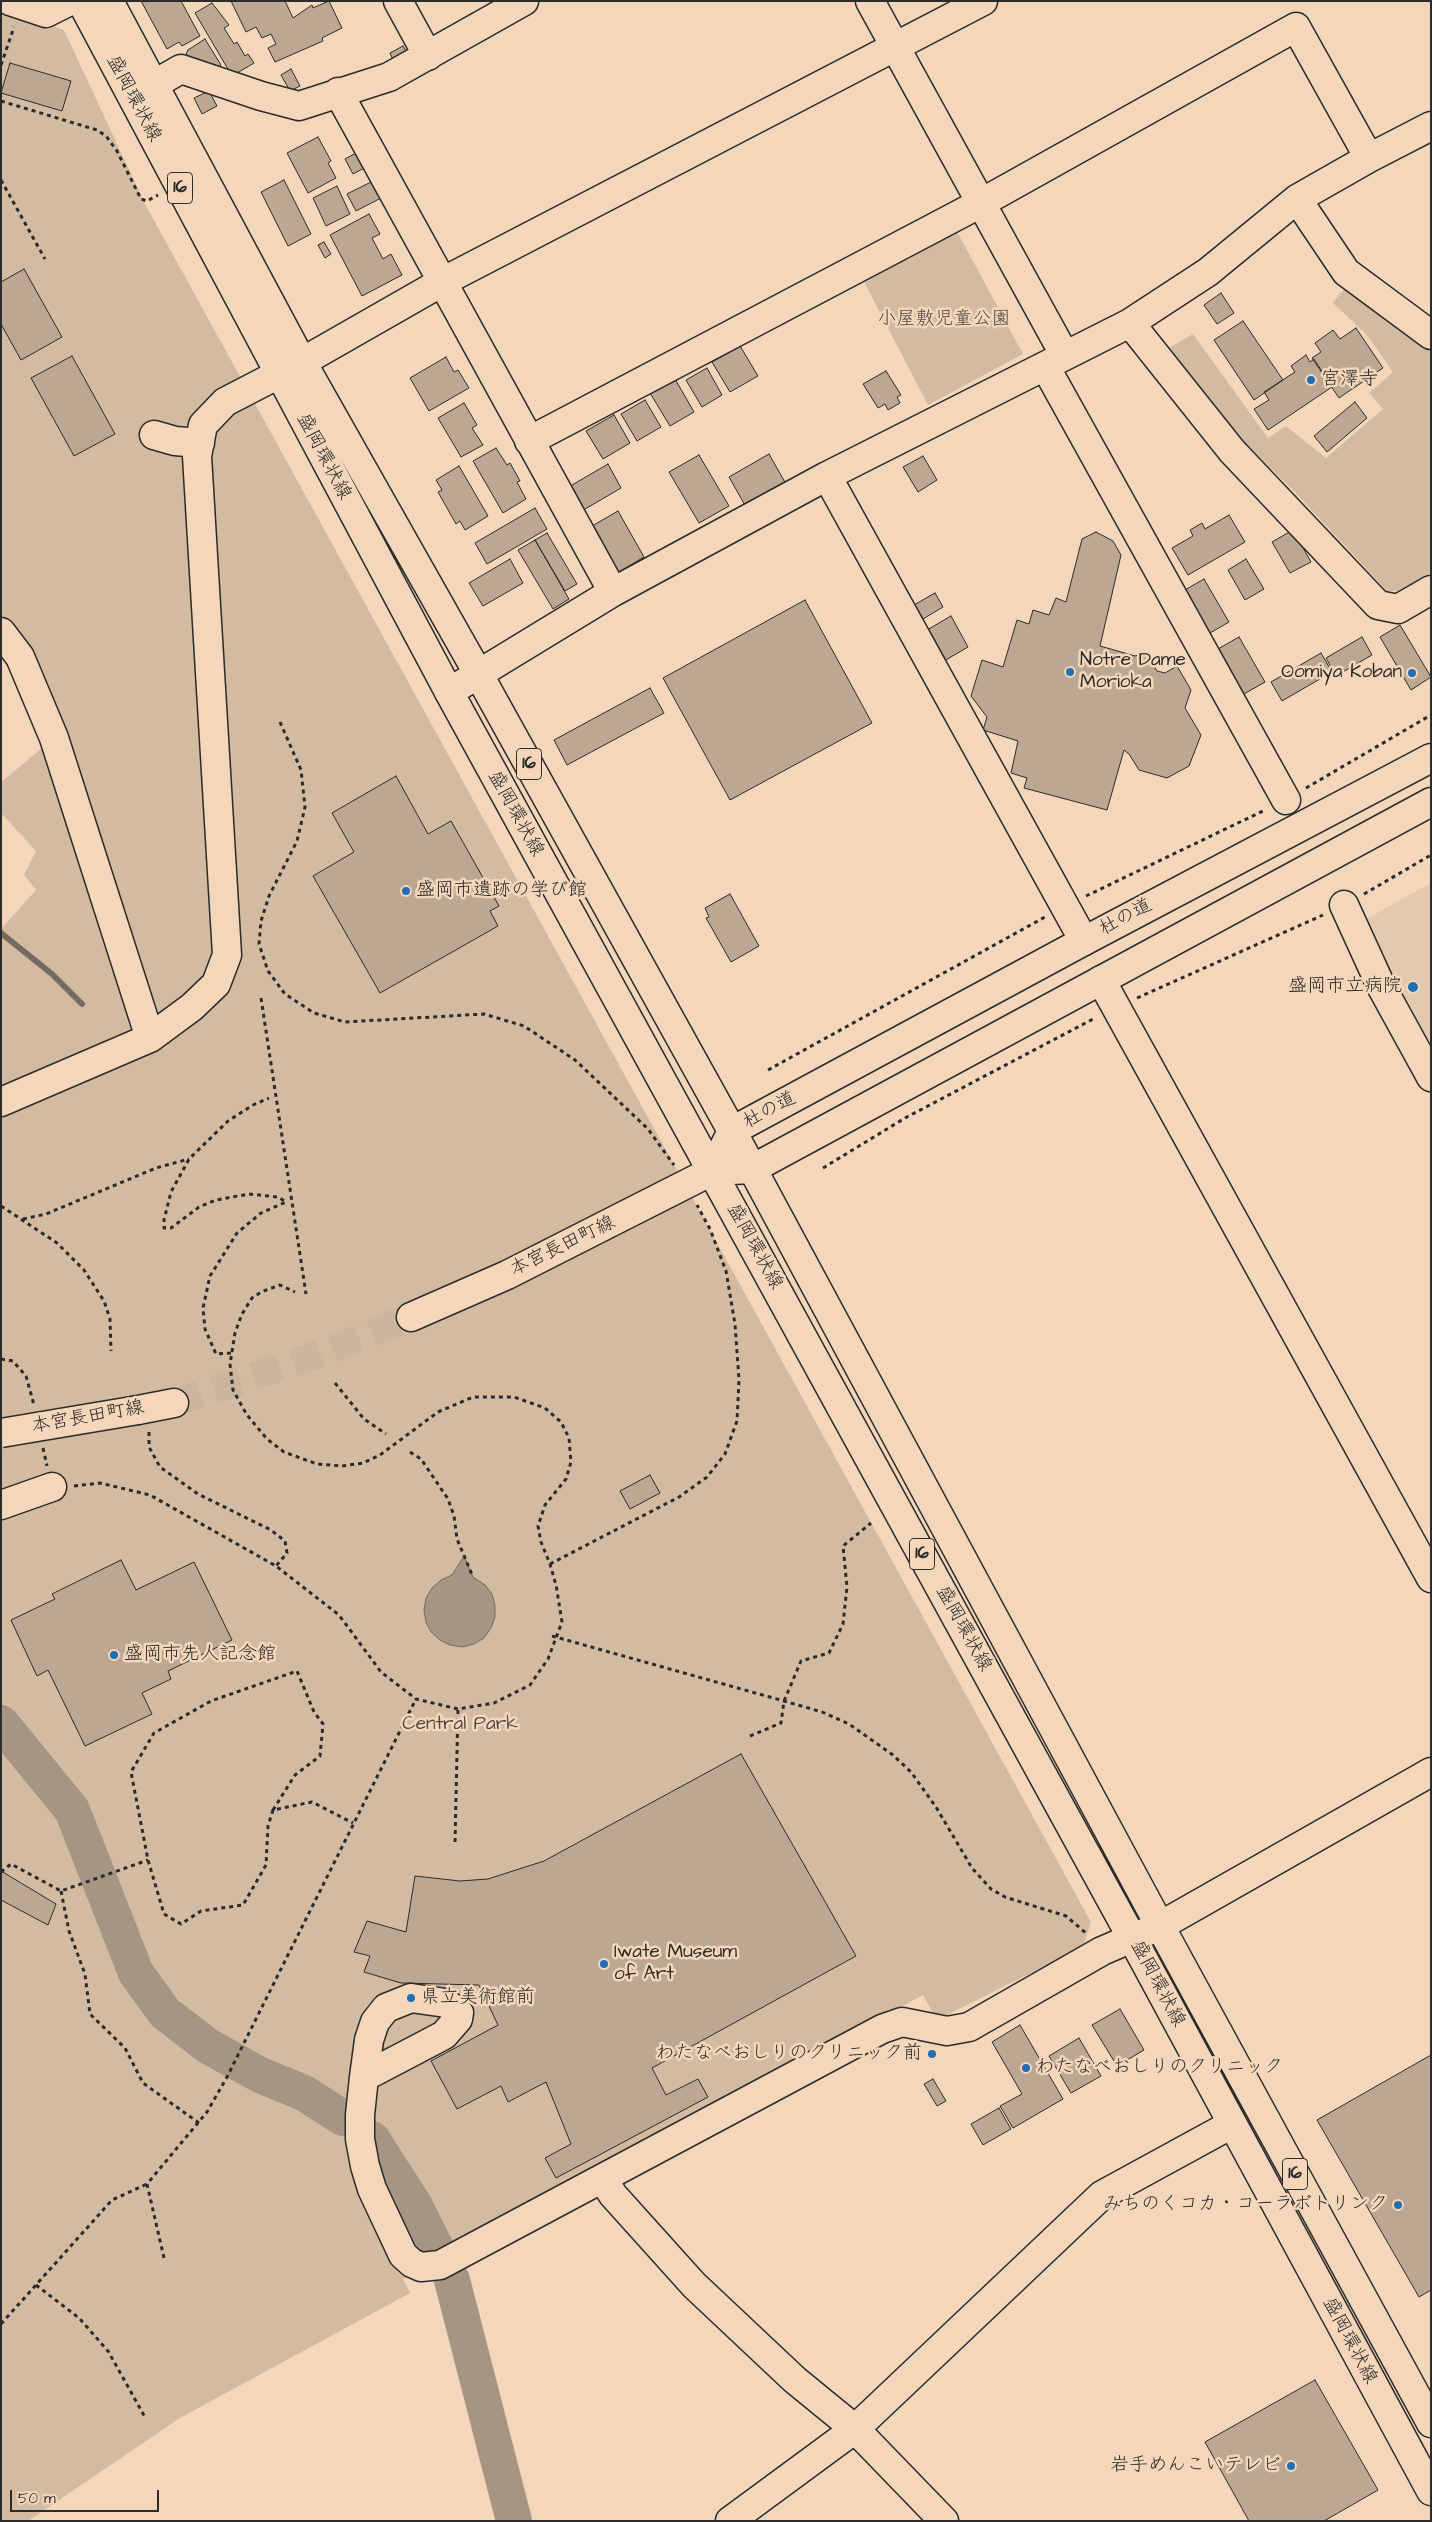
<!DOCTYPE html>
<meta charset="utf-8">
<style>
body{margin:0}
#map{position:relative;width:1432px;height:2522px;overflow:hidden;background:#f4d7ba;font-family:"Architects Daughter",sans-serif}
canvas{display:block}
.frame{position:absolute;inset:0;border:2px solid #2b2b2b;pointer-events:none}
.scale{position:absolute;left:10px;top:2490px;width:149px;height:22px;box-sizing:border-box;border:2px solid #2b2b2b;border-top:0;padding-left:6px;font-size:15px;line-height:18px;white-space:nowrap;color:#2b2b2b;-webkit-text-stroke:4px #f4d7ba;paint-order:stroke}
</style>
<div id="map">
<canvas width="1432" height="2522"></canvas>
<div class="frame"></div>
<div class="scale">50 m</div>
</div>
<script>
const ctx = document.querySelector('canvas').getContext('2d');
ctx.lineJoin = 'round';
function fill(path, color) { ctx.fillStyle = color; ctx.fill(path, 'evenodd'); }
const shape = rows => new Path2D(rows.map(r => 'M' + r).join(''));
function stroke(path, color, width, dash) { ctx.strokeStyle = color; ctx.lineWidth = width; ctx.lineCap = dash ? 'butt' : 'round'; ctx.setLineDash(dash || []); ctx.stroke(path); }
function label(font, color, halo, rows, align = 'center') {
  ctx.font = font + ' "Architects Daughter","Klee One",sans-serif'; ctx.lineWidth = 5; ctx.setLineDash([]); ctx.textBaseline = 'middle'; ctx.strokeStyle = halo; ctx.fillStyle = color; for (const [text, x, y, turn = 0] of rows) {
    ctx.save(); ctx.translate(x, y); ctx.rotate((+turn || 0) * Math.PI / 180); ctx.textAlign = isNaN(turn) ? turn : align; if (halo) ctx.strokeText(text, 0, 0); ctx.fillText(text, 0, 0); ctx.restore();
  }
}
fill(shape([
 [1431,883,1431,1051,1361,922]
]), '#e3c9ae');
fill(shape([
 [1,7,64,30,145,204,1091,1922,1083,1947,937,2020,923,1995,403,2279,410,2293,180,2418,28,2521,1,2521,1,929,36,890,24,875,36,851,1,813,1,782,54,738,1,632],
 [954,226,1023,354,928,405,861,276],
 [1347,285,1431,348,1431,573,1398,591,1387,591,1292,489,1213,411,1167,349,1193,334,1268,438,1286,426,1326,458,1383,409,1369,393,1393,372,1367,335,1333,303]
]), '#d3bba2');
const water = shape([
 [464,1556,473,1577,485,1585,492,1594,495,1605,495,1617,491,1628,484,1638,474,1644,462,1647,450,1645,440,1640,431,1632,426,1622,424,1610,426,1598,432,1588,441,1580,452,1575,464,1556]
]);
fill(water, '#a79583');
stroke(water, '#756b60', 1);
stroke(shape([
 [1,933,52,974,82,1004]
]), '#756b60', 6);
stroke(shape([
 [1,1723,72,1810,136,1973,165,2013,208,2046,260,2075,304,2093,343,2118],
 [372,2139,415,2206,436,2248],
 [452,2280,514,2521]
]), '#a79583', 36);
const building = shape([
 [141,1,181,1,200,36,182,46,179,42,167,49,141,1],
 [231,1,285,1,293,18,312,5,313,8,329,1,342,28,322,38,323,41,275,62,268,48,276,44,271,34,262,38,256,27,246,32,231,1],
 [212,3,229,25,224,28,234,44,237,42,245,56,248,54,254,63,232,76,195,13,212,3],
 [205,39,221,65,214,70,185,57,188,50,205,39],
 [403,46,409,56,395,64,390,53,403,46],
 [10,63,71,81,62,111,1,93,10,63],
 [291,69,300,86,290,91,281,75,291,69],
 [209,91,217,106,202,114,194,98,209,91],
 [318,137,331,161,328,163,336,178,308,193,287,153,318,137],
 [360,151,368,166,353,174,345,159,360,151],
 [284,180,311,234,288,246,261,192,284,180],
 [373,181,381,198,356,211,347,194,373,181],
 [337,186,350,214,326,226,313,198,337,186],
 [369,214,380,234,372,238,383,259,391,254,402,275,362,296,330,235,369,214],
 [324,242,331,254,325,258,318,245,324,242],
 [24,269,62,337,21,360,1,324,1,282,24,269],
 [1221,293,1234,313,1217,324,1204,305,1221,293],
 [1243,321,1283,380,1254,400,1214,340,1243,321],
 [1356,328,1383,368,1339,398,1312,358,1321,352,1315,343,1333,330,1340,339,1356,328],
 [740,346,758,376,730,392,712,362,740,346],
 [1306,355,1310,362,1314,359,1332,387,1268,430,1254,409,1269,400,1264,392,1295,372,1291,366,1306,355],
 [72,356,115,434,74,456,31,378,72,356],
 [446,357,454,372,458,370,469,388,429,411,410,378,446,357],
 [707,368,722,395,702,407,686,380,707,368],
 [886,371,901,395,897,397,900,403,888,410,885,404,878,408,863,384,886,371],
 [675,379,694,412,670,426,650,393,675,379],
 [645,400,661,427,637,441,621,414,645,400],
 [1355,402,1367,418,1327,452,1314,436,1355,402],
 [464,403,477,425,472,428,483,445,461,457,438,418,464,403],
 [614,415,630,443,603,459,586,431,614,415],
 [496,448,507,465,510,463,520,481,517,482,526,499,503,513,473,461,496,448],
 [769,454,786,484,746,507,729,477,769,454],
 [699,455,729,506,699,523,669,472,699,455],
 [923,456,937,480,918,492,903,467,923,456],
 [608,464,621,488,580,512,567,488,608,464],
 [459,466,488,516,465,530,460,521,456,524,438,492,442,490,436,480,459,466],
 [535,508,547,529,487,564,475,543,535,508],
 [618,511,644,557,614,575,587,529,618,511],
 [1229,515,1245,542,1188,575,1172,548,1193,536,1190,530,1202,523,1205,529,1229,515],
 [1293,530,1311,562,1290,573,1272,542,1293,530],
 [1096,532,1113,541,1121,555,1100,646,1135,656,1146,653,1157,671,1165,673,1177,666,1191,690,1185,708,1201,735,1189,766,1167,778,1139,770,1129,754,1124,750,1107,810,1024,788,1027,778,1011,773,1018,741,983,730,987,717,971,696,982,660,1003,667,1017,620,1029,624,1033,610,1049,615,1056,598,1066,602,1082,539,1096,532],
 [547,533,577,584,565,591,535,540,547,533],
 [535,540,569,599,553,609,518,550,535,540],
 [510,559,523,583,483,606,469,583,510,559],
 [1246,559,1264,589,1245,600,1228,570,1246,559],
 [1204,579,1229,622,1203,637,1178,594,1204,579],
 [935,593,943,607,923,619,914,605,935,593],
 [805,600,872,723,730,800,663,678,805,600],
 [951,616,968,647,944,661,927,630,951,616],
 [1400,625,1431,677,1411,690,1380,637,1400,625],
 [1239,637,1265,682,1237,698,1211,653,1239,637],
 [1362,637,1372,655,1336,676,1326,658,1362,637],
 [1321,653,1332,672,1282,701,1271,682,1321,653],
 [650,688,664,713,567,765,554,740,650,688],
 [396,776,428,834,451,821,499,906,490,911,498,926,380,993,313,876,354,852,332,813,396,776],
 [730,894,759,946,731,962,706,918,709,917,705,908,730,894],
 [650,1475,660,1493,630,1509,620,1491,650,1475],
 [121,1560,136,1590,194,1562,232,1640,168,1671,171,1679,142,1693,152,1714,85,1746,48,1670,37,1676,11,1620,55,1599,52,1594,121,1560],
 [741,1754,856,1956,652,2068,666,2095,698,2079,708,2097,556,2178,545,2158,571,2144,546,2082,508,2102,501,2086,457,2109,431,2061,498,2025,479,1985,401,1983,364,1972,370,1956,354,1952,367,1921,406,1932,415,1876,460,1881,488,1879,544,1861,741,1754],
 [1,1871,56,1904,48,1925,1,1900,1,1871],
 [1120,2009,1144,2050,1117,2066,1092,2025,1120,2009],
 [1020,2025,1063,2099,1013,2128,1000,2106,1022,2094,992,2042,1020,2025],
 [1079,2038,1101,2076,1071,2093,1049,2056,1079,2038],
 [1431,2055,1431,2290,1419,2297,1317,2120,1431,2055],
 [933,2079,946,2101,937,2106,924,2084,933,2079],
 [999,2108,1011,2129,983,2145,971,2124,999,2108],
 [1315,2380,1378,2490,1324,2521,1249,2521,1205,2442,1315,2380]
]);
fill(building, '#bca792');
stroke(building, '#2b2b2b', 1);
stroke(shape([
 [174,1403,319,1354,411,1317]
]), '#ccb59d', 28, [28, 14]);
const minor = shape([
 [10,1,46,13,70,1],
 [398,1,428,56],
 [870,1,1064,354],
 [153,85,181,69,261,96,299,106,389,77,524,1],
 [338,92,613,592],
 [1297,199,1346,272,1431,335],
 [1130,323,1232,451,1378,605,1398,609,1431,590],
 [1045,366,1286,800],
 [154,435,175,441,200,443],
 [529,441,981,203,1296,27,1369,158],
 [827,476,1084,941],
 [1,632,20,657,54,738,150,1038],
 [449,692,613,592,827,476,1130,323,1208,272,1297,199,1369,158,1431,126],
 [1344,905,1381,986,1431,1077],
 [1101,980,1431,1578],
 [1,1102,150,1038,192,1007,216,984,227,955,197,456,203,425,225,402,302,362,442,282,983,1],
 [1,1505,52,1487],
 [411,1998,446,2003,459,2013,458,2019,444,2035,364,2077,369,2040,375,2022,386,2008,411,1998],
 [364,2077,360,2115,360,2139,365,2166,372,2189,403,2255,412,2263,421,2267,440,2265,882,2029,902,2022,947,2031,969,2027,1102,1951,1160,1926,1431,1772],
 [603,2179,613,2195,694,2285,795,2380,855,2429,944,2521],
 [730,2521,855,2429,1102,2195,1232,2124]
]);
const major = shape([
 [81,1,449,692,1132,1938,1431,2491],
 [109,1,302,362,479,675,732,1131,1160,1926,1431,2423],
 [724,1147,732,1131,1084,941,1431,758],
 [411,1317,507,1275,712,1171,752,1169,1431,802],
 [138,1410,174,1403]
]);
stroke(minor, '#2b2b2b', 31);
stroke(major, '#2b2b2b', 31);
stroke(shape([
 [1,65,14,27],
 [1,101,97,130,106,136,117,151,141,199,147,201,158,195],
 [1,180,45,259],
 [280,722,301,770,305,807,297,841,269,896,261,921,259,944,268,971,285,994,314,1013,345,1022,484,1014,524,1026,575,1060,648,1129,674,1165],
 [1306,788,1431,715],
 [1364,894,1431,855],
 [1086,896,1265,810],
 [261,998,306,1294],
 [1137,998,1323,915],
 [768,1070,1045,917],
 [823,1168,905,1118,1095,1018],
 [1,1206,57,1243,84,1270,104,1301,110,1319,111,1351],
 [23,1219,46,1214,156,1168,189,1159],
 [231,1353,216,1354,205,1329,203,1308,210,1276,237,1233,261,1213,286,1202,278,1197,249,1194,216,1200,199,1207,171,1228,164,1228,164,1220,171,1192,189,1159,228,1121,253,1105,269,1098],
 [1,1359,13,1361,26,1376,34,1405],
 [335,1383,364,1419,386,1434],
 [149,1432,149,1447,160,1467,198,1494,271,1530,285,1541,287,1553,276,1566],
 [43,1448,47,1466],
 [410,1452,421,1459,448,1499,454,1516,457,1539,473,1577],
 [74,1486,100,1483,150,1495,276,1566,339,1615,381,1672,416,1699,458,1709,494,1703,530,1685,548,1659,562,1622,556,1585,550,1564,541,1542,538,1526,545,1505,566,1479,571,1462,569,1438,561,1422,545,1408,514,1397,473,1397,438,1412,380,1455,363,1463,342,1466,317,1464,284,1452,267,1439,247,1415,233,1390,230,1364,235,1333,242,1314,252,1298,261,1292,280,1285,295,1292],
 [550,1564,679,1497,707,1477,725,1454,737,1421,739,1380,735,1324,726,1271,710,1229,697,1205],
 [552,1636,784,1701,822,1712,849,1724,893,1755,911,1772,936,1807,972,1868,991,1889,1005,1897,1066,1916,1087,1934],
 [750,1736,781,1723,784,1701,801,1661,829,1653,843,1624,847,1587,843,1546,871,1523],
 [273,1810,295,1775,320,1756,323,1724,314,1712,297,1671,211,1701,154,1733,131,1772,148,1860,164,1914,181,1924,201,1911,243,1905,266,1865,268,1826,273,1810,312,1802,353,1823],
 [455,1842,458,1709],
 [1,1872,11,1864,61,1891,148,1860],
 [61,1891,69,1931,85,1974,90,2014,125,2048,143,2083,199,2123],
 [164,2258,147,2184,207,2112,227,2077,416,1699],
 [36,2285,79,2318,108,2351,146,2419],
 [1,2324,112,2200,147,2184]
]), '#2b2b2b', 3, [4, 4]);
stroke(minor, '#f4d7ba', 28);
stroke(major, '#f4d7ba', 28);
const majorBridge = shape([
 [1,1433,138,1410]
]);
stroke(majorBridge, '#2b2b2b', 31, []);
stroke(majorBridge, '#f4d7ba', 28);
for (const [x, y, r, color] of [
 [1311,380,5,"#1f6fb2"],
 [1070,672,5,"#1f6fb2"],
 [1412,673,5,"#1f6fb2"],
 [406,891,5,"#1f6fb2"],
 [1413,987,6,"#1f6fb2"],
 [114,1655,5,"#1f6fb2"],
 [604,1964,5,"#1f6fb2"],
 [411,1998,5,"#1f6fb2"],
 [932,2054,5,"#1f6fb2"],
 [1026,2068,5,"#1f6fb2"],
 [1398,2205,5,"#1f6fb2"],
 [1291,2466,5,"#1f6fb2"]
]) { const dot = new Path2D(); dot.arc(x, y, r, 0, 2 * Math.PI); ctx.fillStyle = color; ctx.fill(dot); stroke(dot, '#f4d7ba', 2); }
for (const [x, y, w] of [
 [180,188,25],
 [529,764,25],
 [922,1554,25],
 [1295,2174,25]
]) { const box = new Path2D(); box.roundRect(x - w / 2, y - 15.5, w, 31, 4); ctx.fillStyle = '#f4d7ba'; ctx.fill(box); stroke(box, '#2b2b2b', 1); }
label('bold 18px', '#2b2b2b', null, [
 ["16",180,188],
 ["16",529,764],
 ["16",922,1554],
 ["16",1295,2174]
]);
label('19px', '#2b2b2b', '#f4d7ba', [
 ["盛岡環状線",133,99,62],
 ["盛岡環状線",323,457,62],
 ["盛岡環状線",515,814,61],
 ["杜の道",1126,918,-28],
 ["杜の道",770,1111,-28],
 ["本宮長田町線",563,1247,-26],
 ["盛岡環状線",754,1247,61],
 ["本宮長田町線",88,1418,-10],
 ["盛岡環状線",963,1629,61],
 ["盛岡環状線",1157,1984,62],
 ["盛岡環状線",1349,2341,62]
]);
label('19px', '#4d4843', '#f4d7ba', [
 ["小屋敷児童公園",944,320],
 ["Central Park",460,1725]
]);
label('19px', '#2b2b2b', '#f4d7ba', [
 ["宮澤寺",1321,380],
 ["Notre Dame",1080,661],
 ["Morioka",1080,683],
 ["Oomiya Koban",1402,673,"right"],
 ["盛岡市遺跡の学び館",416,891],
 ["盛岡市立病院",1402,987,"right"],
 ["盛岡市先人記念館",124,1655],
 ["Iwate Museum",614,1953],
 ["of Art",614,1975],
 ["県立美術館前",421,1998],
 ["わたなべおしりのクリニック前",922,2054,"right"],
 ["わたなべおしりのクリニック",1036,2068],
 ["みちのくコカ・コーラボトリンク",1388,2205,"right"],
 ["岩手めんこいテレビ",1281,2466,"right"]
], 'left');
</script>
